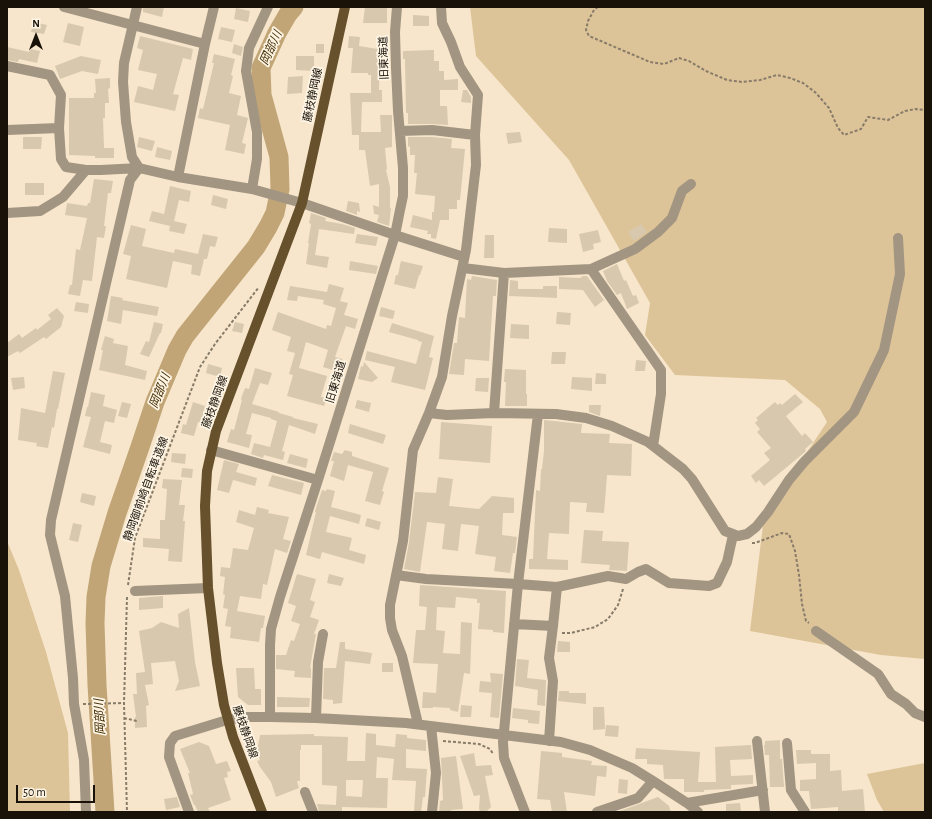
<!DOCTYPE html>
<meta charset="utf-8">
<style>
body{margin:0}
#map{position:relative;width:932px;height:819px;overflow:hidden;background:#f7e6cb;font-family:"Alegreya Sans",sans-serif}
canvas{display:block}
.frame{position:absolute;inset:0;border:8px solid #181209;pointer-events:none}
.north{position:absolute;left:16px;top:16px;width:40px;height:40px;-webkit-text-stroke:3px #fff5e4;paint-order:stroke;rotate:0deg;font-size:11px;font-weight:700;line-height:16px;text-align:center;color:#181209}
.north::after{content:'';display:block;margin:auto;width:14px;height:18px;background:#181209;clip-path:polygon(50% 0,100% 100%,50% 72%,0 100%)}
.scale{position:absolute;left:16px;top:785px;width:79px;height:18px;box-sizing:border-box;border:2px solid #181209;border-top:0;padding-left:5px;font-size:12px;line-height:14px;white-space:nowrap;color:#181209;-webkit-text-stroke:3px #fff5e4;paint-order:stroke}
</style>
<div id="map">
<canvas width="932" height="819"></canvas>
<div class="frame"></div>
<div class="north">N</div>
<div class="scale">50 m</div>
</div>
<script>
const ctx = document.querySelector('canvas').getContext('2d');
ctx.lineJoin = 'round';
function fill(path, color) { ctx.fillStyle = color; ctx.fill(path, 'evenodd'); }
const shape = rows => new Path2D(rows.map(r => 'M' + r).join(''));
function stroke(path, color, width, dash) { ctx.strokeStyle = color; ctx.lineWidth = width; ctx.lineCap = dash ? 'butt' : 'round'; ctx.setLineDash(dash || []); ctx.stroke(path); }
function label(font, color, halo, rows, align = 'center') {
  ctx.font = font + ' "Alegreya Sans","Noto Sans JP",sans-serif'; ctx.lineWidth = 3.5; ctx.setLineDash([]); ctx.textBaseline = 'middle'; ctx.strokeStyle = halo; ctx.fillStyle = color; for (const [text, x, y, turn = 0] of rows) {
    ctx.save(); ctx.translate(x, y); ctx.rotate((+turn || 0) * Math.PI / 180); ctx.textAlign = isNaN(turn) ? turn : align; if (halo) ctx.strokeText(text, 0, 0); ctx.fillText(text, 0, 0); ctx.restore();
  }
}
fill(shape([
 [470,7,925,7,925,659,881,655,750,631,764,517,827,422,820,409,785,380,675,375,645,335,650,303,569,160,476,56],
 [7,541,19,570,46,652,68,733,70,812,7,812],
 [925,763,925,812,884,812,877,800,867,774]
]), '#ddc398');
stroke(shape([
 [105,812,97,685,95,623,96,597,101,566,117,513,140,447,155,402,177,350,185,336,256,247,268,227,275,213,280,189,279,157,262,95,261,68,277,33,288,14,294,7]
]), '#c1a576', 19);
fill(shape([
 [143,7,164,7,162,17,143,12],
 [365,7,387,7,387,23,363,23],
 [236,8,250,11,248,22,234,19],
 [413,15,429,16,429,26,413,26],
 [33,22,47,25,44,34,31,32],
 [68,23,84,27,80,46,63,42],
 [221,27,235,30,232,42,218,39],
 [140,36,193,49,191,60,183,58,173,94,179,95,175,111,134,102,138,86,153,90,157,74,138,70,143,50,137,48],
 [349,36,360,37,359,46,384,50,383,59,380,58,379,90,382,90,382,102,362,102,361,132,381,132,380,115,392,115,392,147,385,148,387,169,386,170,390,187,390,208,391,208,389,226,377,222,379,215,374,214,373,205,379,207,379,184,370,186,365,150,359,150,359,135,352,135,350,93,371,93,371,75,368,75,368,73,351,73,353,48,348,48],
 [234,44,243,47,241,56,232,53],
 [316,44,324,44,324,53,316,53],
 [7,47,29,52,30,49,40,51,37,63,19,59,18,62,7,60],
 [434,50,434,61,439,61,439,71,444,71,444,80,458,79,458,90,440,90,440,106,447,106,448,125,432,124,408,124,408,113,406,113,405,59,403,59,403,51],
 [214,54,235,59,231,75,233,76,229,93,241,96,237,115,248,118,242,143,246,144,244,154,225,150,230,125,198,118,200,108,203,109,214,63,212,63],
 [81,56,101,60,98,74,82,71,60,79,55,66],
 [296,56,314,56,314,71,296,70],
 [303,76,302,93,287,94,288,77],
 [110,78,110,88,108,89,109,103,105,103,105,118,103,118,104,148,114,148,114,158,95,158,95,156,69,155,69,98,94,98,94,93,96,93,95,79],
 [463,90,467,90,471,97,471,103,461,102],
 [520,132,522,142,508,144,506,133],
 [23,137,42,137,41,149,23,149],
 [139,137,155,141,152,151,137,147],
 [408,137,432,137,452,139,451,148,465,149,460,200,457,200,457,209,449,209,449,220,440,220,436,239,431,238,431,234,427,234,428,231,410,227,413,215,432,220,432,212,434,212,435,196,415,194,417,173,414,173,415,155,410,155,410,146,408,147],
 [157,147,172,151,170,160,155,157],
 [94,179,113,181,111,193,108,193,104,226,106,226,104,238,97,237,92,281,83,280,80,296,68,294,70,285,72,285,76,249,80,250,87,218,65,215,67,203,87,206,88,203,90,203],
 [25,183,44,183,44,195,25,195],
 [170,186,191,191,189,202,179,200,174,221,187,224,184,234,169,231,170,226,149,221,152,211,164,214],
 [213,195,228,199,226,209,211,205],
 [348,201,359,203,360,212,357,211,357,215,346,211],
 [311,213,326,218,325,221,342,224,355,228,354,234,319,229,315,255,329,257,327,268,306,264,309,243,308,243,311,224,309,223],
 [641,224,647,232,634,241,628,232],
 [131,225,146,229,142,246,174,253,175,249,198,254,203,234,218,237,215,247,210,246,207,259,204,259,200,276,191,274,192,265,173,261,167,288,126,279,131,256,123,254],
 [549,228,567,229,567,243,548,242],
 [598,230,601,242,593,244,594,249,583,252,579,234],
 [357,234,378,237,376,246,355,243],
 [485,235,494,235,494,258,484,258],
 [350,261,378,266,376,274,349,270],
 [401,261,423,266,420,275,419,275,415,289,394,284,396,275,398,275],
 [617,264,624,281,626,280,633,296,636,295,639,303,627,309,621,293,617,295,607,281,603,271],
 [472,276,497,280,496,296,493,296,489,361,465,359,464,375,449,374,454,343,457,343,459,317,465,318,467,279,471,280],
 [583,276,587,276,604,300,595,307,583,290,559,289,559,277,580,278],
 [510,280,518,281,518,289,543,289,543,286,557,286,557,298,509,296],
 [329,284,344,288,340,301,348,303,344,315,358,319,355,329,346,326,335,357,342,359,339,372,323,367,328,350,306,342,299,368,327,376,321,397,327,398,324,406,287,396,293,375,289,374,295,353,287,351,291,337,272,330,278,312,326,329,327,325,331,326,336,308,323,304,324,300,298,296,297,301,287,300,290,286,327,292],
 [111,296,123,298,122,300,159,307,157,316,123,310,121,324,107,321],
 [76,302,89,304,88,313,74,311],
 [381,307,395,311,393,319,379,316],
 [57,308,64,316,61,327,46,339,44,337,20,353,18,351,7,357,7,343,19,334,22,338,36,328,37,330,51,319,48,315],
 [557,312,571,313,570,325,556,324],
 [154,322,163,324,161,333,160,333,149,357,140,354,146,341,149,342],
 [235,322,244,324,242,333,232,331],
 [392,323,434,336,429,357,433,358,425,390,391,382,395,367,365,360,367,351,416,364,422,342,418,341,418,340,389,332],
 [511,324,529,325,529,339,510,338],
 [105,336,114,339,113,343,128,346,125,365,147,371,145,380,99,370,103,350,101,350],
 [552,352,566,352,565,364,551,364],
 [636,360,646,361,645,371,635,371],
 [364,362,378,378,372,382,358,379,361,366,363,367],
 [208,364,222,368,220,377,206,373],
 [255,368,272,373,268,385,260,383,252,404,279,412,278,415,279,413,293,417,293,418,318,424,315,434,289,425,282,451,285,452,283,460,264,455,263,458,251,454,254,443,270,447,277,421,271,419,271,418,252,413,246,434,252,435,249,448,227,442,231,429,234,430,242,400,241,399,245,388,249,389],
 [505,369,526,370,526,394,527,394,527,406,505,406,506,382,504,382],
 [53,371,65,373,58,409,57,409,54,428,52,427,48,448,36,446,37,443,18,440,21,408,45,413],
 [596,373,606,374,606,384,595,384],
 [24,377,25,388,13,390,11,378],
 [572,377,592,378,592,391,571,389],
 [476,378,489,378,488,392,475,391],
 [91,392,105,395,103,406,117,410,114,423,105,421,100,442,112,445,110,454,83,447,91,417,85,416,87,407,88,407],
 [795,394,803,402,786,416,802,436,805,433,813,442,805,449,806,450,805,452,764,486,759,480,756,483,751,476,770,460,764,453,771,448,757,432,760,429,755,423,758,420,756,418,775,402,778,405,780,403,782,405],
 [357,400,371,403,369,412,355,408],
 [122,402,131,404,127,418,118,416],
 [193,402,205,406,201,423,198,422,194,436,181,433,183,424,186,425],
 [589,405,601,405,600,416,589,412],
 [544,420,582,424,581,433,610,434,609,443,632,444,631,476,607,475,604,513,586,512,587,503,570,502,569,534,549,533,547,559,568,560,568,570,529,569,529,559,533,559,536,490,540,491,541,469,542,469,544,451],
 [441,422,492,426,490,463,439,459],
 [350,424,386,435,383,444,348,433],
 [345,450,352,452,352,456,389,468,382,491,384,492,380,505,365,501,373,472,348,465,344,481,330,476,334,461,331,461,334,452,342,454],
 [172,453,186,454,185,464,171,462],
 [290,454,308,459,306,468,287,463],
 [224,460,239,464,236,472,257,478,255,486,233,480,229,493,217,490],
 [182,468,193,469,192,478,181,477],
 [272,475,304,483,301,495,268,486],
 [438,477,453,479,449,506,479,509,492,496,514,498,514,513,503,513,502,535,517,537,515,553,513,553,510,573,494,571,496,557,475,554,479,526,461,524,458,551,442,549,445,524,427,522,420,572,404,569,409,542,415,492,436,493],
 [163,479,182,480,179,505,185,505,183,521,185,521,182,562,168,561,169,549,143,547,143,538,160,539,160,520,165,520,167,489,162,488],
 [327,489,335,491,331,507,361,515,359,524,330,516,326,532,352,538,349,550,366,555,364,564,322,552,320,559,306,555,316,512,315,512,316,508,322,490,326,491],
 [82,493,96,496,94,506,80,502],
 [257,507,269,510,268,513,289,517,283,539,291,541,287,553,275,549,267,585,263,584,261,599,240,596,237,611,265,616,263,628,261,628,259,642,230,638,231,627,225,626,228,609,223,608,225,595,223,594,225,577,220,576,221,567,230,568,233,548,248,550,254,528,236,522,239,510,255,515],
 [367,518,381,522,379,530,365,526],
 [73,523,82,525,78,542,69,540],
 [584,530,603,531,602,541,629,542,627,571,609,570,610,565,581,563],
 [297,574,316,579,310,600,315,602,310,617,319,620,314,634,316,634,310,668,311,668,311,678,294,677,295,671,276,669,276,655,286,655,291,640,294,641,300,624,291,621,296,606,288,603],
 [329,574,344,578,341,586,327,583],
 [420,585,506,591,504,633,493,632,493,630,478,629,480,603,477,603,477,599,456,597,455,608,437,607,436,630,445,631,443,653,460,654,461,622,472,623,470,674,464,673,458,712,450,710,450,708,433,707,433,708,422,708,423,692,436,693,438,664,413,663,416,630,425,630,427,607,419,606],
 [163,596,163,608,139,610,139,598],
 [189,608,195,662,200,686,175,691,179,681,175,661,151,663,153,684,145,685,149,705,146,706,147,727,135,728,135,717,136,717,133,694,137,694,136,673,145,672,139,631,152,628,161,622,179,628,178,614],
 [558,641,570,642,570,652,557,652],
 [340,642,345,642,345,649,372,653,370,664,345,661,342,703,333,704,333,700,323,699,324,668,336,668],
 [517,659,529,660,527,678,546,680,545,706,537,705,538,690,515,686],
 [382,663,393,663,393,672,382,672],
 [236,668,254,668,255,689,261,689,261,705,248,705,238,697],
 [490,673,503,674,499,718,490,717,492,693,479,692,480,681,491,682],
 [559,691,569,691,569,693,586,693,586,704,558,701],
 [277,697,310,698,309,707,277,707],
 [461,705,472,706,471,717,460,717],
 [593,707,604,707,605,729,593,730],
 [513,708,540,711,539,724,528,723,528,720,512,718],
 [606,725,619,726,618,737,605,736],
 [366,733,376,734,376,745,395,747,396,734,407,735,407,738,426,740,426,751,406,749,406,768,427,769,425,797,423,797,421,812,414,812,416,781,392,780,394,759,377,757,376,778,388,778,387,808,342,807,342,812,319,812,317,804,336,805,337,786,322,785,322,745,301,745,301,750,300,750,300,781,297,781,299,788,276,797,271,782,260,767,257,761,260,760,255,748,258,746,260,735,314,734,314,736,348,737,347,761,365,761],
 [346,780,363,780,362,797,346,796],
 [780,740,780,759,782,759,784,787,770,787,769,755,765,755,764,745,765,745,765,741],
 [199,742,209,746,216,764,227,761,231,771,227,772,228,777,224,778,231,800,208,808,210,812,198,812,195,805,194,805,190,795,193,794,188,773,190,773,180,749],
 [751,745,752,759,730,760,731,776,753,775,753,784,731,785,731,789,728,789,704,790,704,792,684,792,684,779,664,779,663,765,647,764,647,759,635,759,636,748,700,752,698,782,716,782,715,747],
 [796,750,811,750,811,754,830,754,830,771,841,770,842,791,863,789,865,812,838,812,838,807,811,809,809,791,800,791,800,780,816,779,816,763,797,764],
 [541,751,562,753,562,757,592,761,591,765,607,766,606,777,597,776,595,796,564,792,567,812,552,812,550,800,537,799],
 [474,753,476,766,491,765,493,775,485,776,491,807,486,812,480,812,479,808,480,795,474,796,460,756],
 [456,756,463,809,451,810,451,812,439,812,440,801,443,800,441,758],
 [619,779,628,780,627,794,618,793],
 [177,797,180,807,166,810,164,799],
 [658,797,669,806,671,812,621,812,620,811],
 [740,803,741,812,726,812,726,804]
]), '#d8c8ae');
stroke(shape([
 [598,7,594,10,588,21,586,30,589,36,650,62,664,64,679,58,689,61,706,71,727,80,742,82,760,80,777,75,790,78,803,83,816,93,829,108,838,128,844,135,861,129,868,117,888,120,905,111,916,109,925,110],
 [752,543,755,543,782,533,789,534,795,551,799,575,802,604,806,621,809,623],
 [128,585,135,538,200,367,215,344,259,287],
 [127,597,124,703,127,812],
 [562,633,571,633,595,627,608,619,618,605,623,589],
 [83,704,124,703],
 [124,718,137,721],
 [443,741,479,744,490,749,493,754]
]), '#877b69', 2, [3, 2]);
stroke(shape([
 [64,7,205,44],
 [137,7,124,63,123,82,126,122,132,157,139,168],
 [7,66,50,75,61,95,59,128,61,159,66,167,86,170,101,170,139,168,178,177,252,189,302,203,395,235,464,257],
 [7,130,59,128],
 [400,131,432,130,475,135],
 [178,177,205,44,214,7],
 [252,189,257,159,257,132,246,71,249,48,268,7],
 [7,213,40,211,63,197,86,170],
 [463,268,504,273,591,269,661,370,661,394,653,446],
 [591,269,635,249,658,232,672,218,682,191,691,184],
 [429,413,447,415,494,413,556,414,586,418,612,426,648,442,683,469,692,479,725,531,738,536,747,534,756,527,768,512,789,480,804,462,854,412,884,350,900,274,898,238],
 [494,413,504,273],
 [211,450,318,480],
 [396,575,426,579,518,584,557,587,608,576,626,579,638,572,646,569,669,583,709,586,717,583,727,562,733,535],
 [135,591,208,588],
 [514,624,553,626,557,587],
 [816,631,878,674,891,694,906,704,915,713,925,717],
 [270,717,270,645,271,629,280,597,318,480,395,235,400,210,403,196,403,168,398,111,396,68,395,32,397,7],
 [316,718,318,662,323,634],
 [418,724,402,656,392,630,390,618,390,605,403,541,413,450,429,413,442,377,452,316,466,250,476,165,475,135,478,95,460,67,451,42,442,23,441,7],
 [431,726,436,773,432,812],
 [549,741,553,681,549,658,553,626],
 [757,741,765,812],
 [787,743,791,790,805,812],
 [305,792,313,812],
 [687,803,763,790],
 [86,812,84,760,74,704,73,678,65,596,50,535,51,520,130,180,139,168],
 [189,812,169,757,170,743,175,736,227,720,244,717,270,717,316,718,406,723,561,742,590,750,632,768,653,781,687,803,698,812],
 [525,812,504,758,503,742,518,584,538,414],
 [597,812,638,798,653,781]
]), '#a29582', 10);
stroke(shape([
 [262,812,233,737,224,705,217,663,208,588,205,506,207,471,216,431,302,203,345,7]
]), '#67512c', 10);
label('11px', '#181209', '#fff5e4', [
 ["旧東海道",384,58,-92],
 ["藤枝静岡線",313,95,-78],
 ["旧東海道",336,382,-73],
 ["藤枝静岡線",215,402,-70],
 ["静岡御前崎自転車道線",146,489,-70],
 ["藤枝静岡線",245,732,71]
]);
label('italic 12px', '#443008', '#fff5e4', [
 ["岡部川",271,48,-65],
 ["岡部川",160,391,-68],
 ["岡部川",100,717,-93]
]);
</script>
